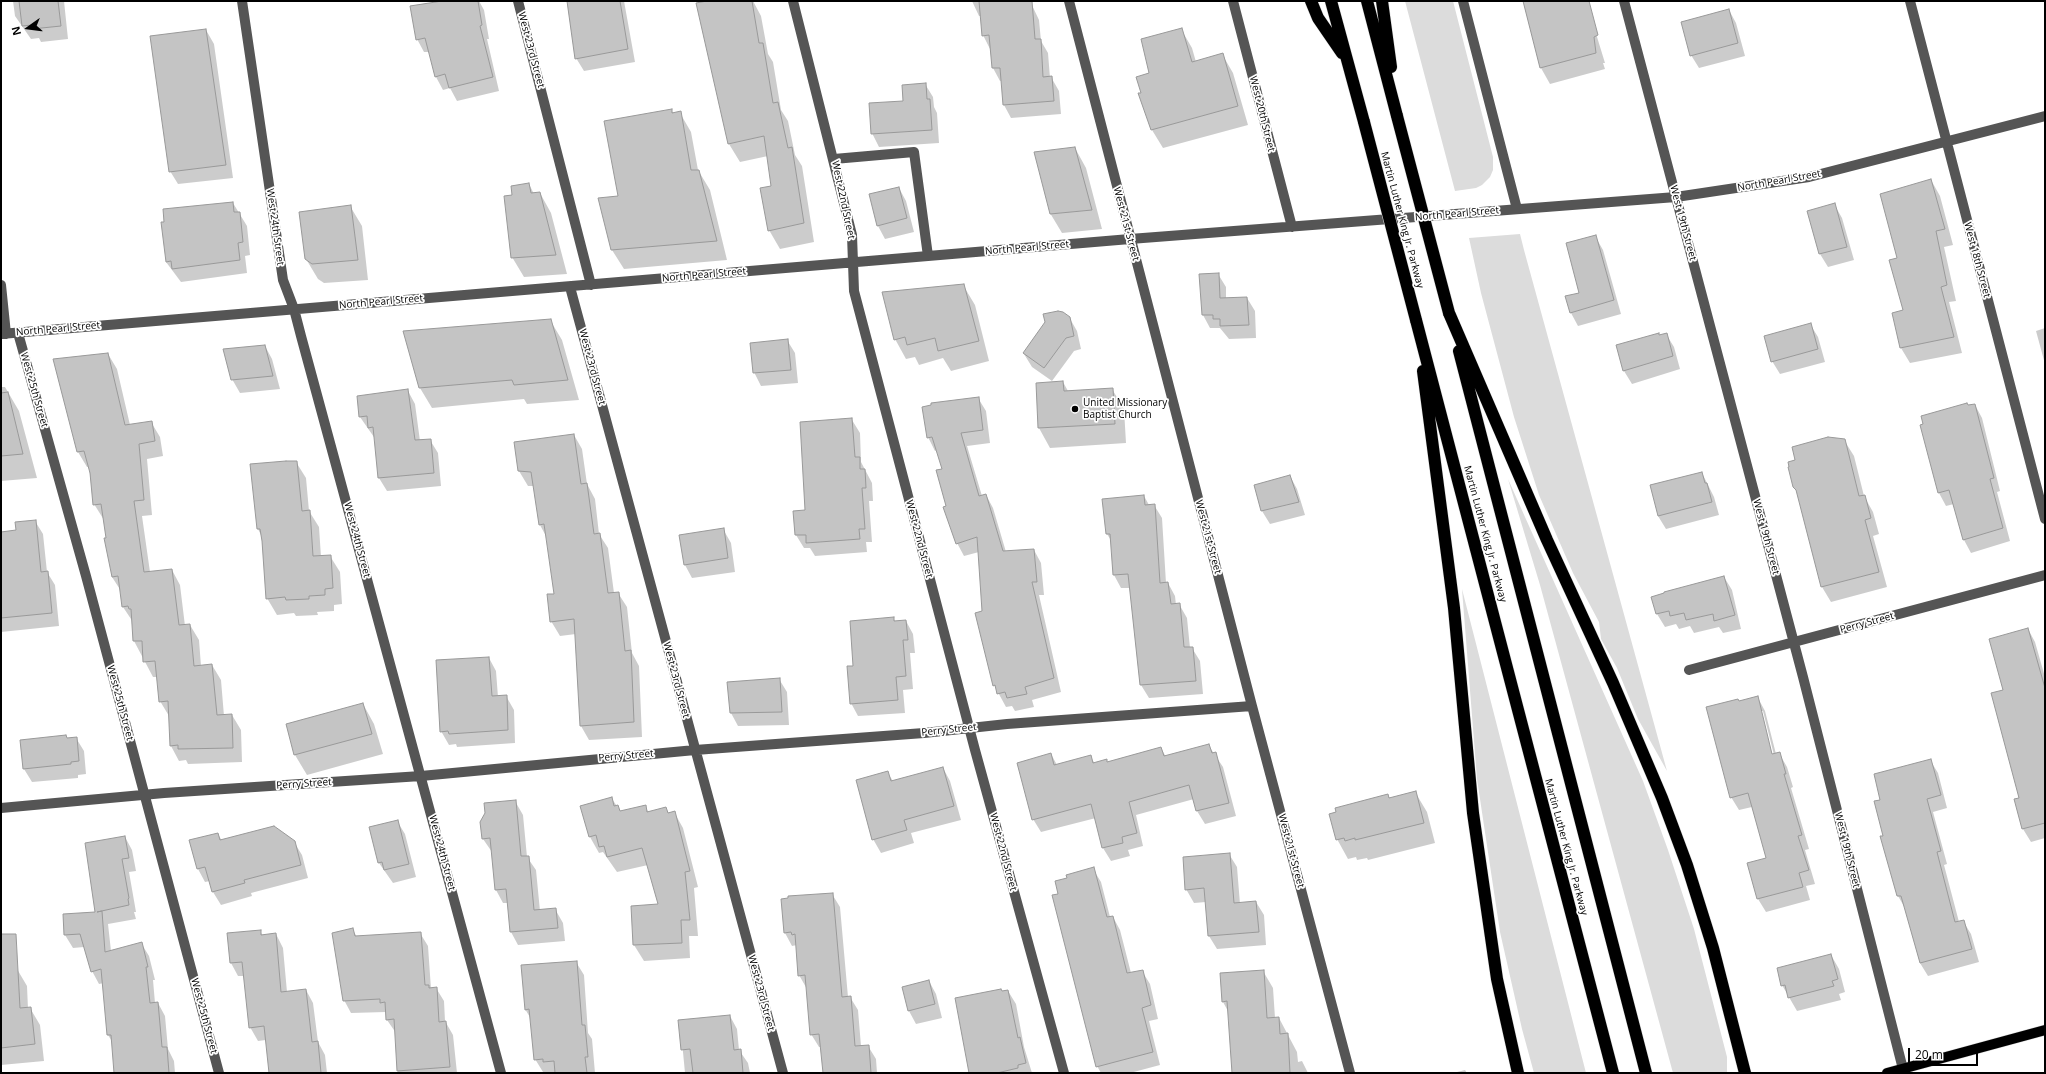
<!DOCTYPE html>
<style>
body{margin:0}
#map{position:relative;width:2046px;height:1074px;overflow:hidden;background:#fff;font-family:"Open Sans",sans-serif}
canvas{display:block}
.frame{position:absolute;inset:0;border:2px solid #000;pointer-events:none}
.north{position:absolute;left:8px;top:8px;width:40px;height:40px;-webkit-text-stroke:3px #fff;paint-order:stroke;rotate:256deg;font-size:11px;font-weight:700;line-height:16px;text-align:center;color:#000}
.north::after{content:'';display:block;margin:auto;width:14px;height:18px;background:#000;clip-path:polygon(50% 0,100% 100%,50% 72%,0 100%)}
.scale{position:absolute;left:1908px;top:1048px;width:70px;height:18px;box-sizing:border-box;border:2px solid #000;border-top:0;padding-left:5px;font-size:12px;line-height:14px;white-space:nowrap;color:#000;-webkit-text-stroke:3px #fff;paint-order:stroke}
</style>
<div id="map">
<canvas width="2046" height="1074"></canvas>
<div class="frame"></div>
<div class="north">N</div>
<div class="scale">20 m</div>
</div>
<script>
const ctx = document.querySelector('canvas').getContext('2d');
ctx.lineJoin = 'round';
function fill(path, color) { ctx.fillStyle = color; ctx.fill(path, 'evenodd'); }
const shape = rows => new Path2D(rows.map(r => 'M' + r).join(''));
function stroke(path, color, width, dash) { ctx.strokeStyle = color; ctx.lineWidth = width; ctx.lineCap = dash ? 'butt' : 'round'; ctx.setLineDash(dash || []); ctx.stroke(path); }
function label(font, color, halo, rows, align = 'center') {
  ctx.font = font + ' "Open Sans",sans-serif'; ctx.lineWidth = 3.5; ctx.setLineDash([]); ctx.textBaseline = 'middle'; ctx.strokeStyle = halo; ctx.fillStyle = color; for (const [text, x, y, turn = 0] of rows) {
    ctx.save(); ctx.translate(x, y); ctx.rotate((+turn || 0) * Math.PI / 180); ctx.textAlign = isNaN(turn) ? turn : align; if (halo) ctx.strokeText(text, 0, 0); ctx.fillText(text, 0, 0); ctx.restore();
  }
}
fill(shape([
 [1405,1,1453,1,1493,157,1493,170,1490,177,1482,185,1476,188,1455,191],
 [1520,234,1524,250,1667,771,1638,719,1617,668,1601,639,1599,622,1573,573,1539,495,1514,417,1481,293,1469,238],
 [1508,479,1643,781,1668,850,1694,929,1727,1057,1727,1073,1673,1073,1540,585],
 [1462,589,1586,1073,1534,1073,1522,1029,1500,932,1477,779]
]), '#dcdcdc');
fill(shape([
 [13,1,64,1,68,39,41,42,39,38,31,39,15,16],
 [448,1,479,1,484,10,489,39,487,39,499,91,457,101,450,88,443,90,436,77,429,52,424,52,417,39],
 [568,1,624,1,635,62,584,71,576,58],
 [713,1,753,1,761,16,768,54,773,62,781,110,788,121,795,155,802,166,814,242,780,249,769,230,772,187,768,156,740,162,729,144,698,4],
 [972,1,1030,1,1039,20,1041,41,1048,53,1050,78,1051,77,1059,91,1061,114,1011,118,1004,105,1002,81,1000,81,993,68,990,49,983,35,981,16,979,16],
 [1523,1,1586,1,1605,63,1603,63,1605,69,1550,84,1541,68],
 [1729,10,1736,23,1745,56,1699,68,1691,55],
 [1181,29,1192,48,1196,62,1222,54,1233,73,1248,125,1163,148,1152,130,1142,93,1151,74],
 [206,30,214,44,233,178,178,184,170,171],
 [925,84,933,97,934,107,937,113,939,143,879,147,872,133],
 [671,110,674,114,680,113,691,132,698,170,710,190,727,260,624,269,612,250,619,197],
 [1075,148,1086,168,1102,229,1062,233,1050,213],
 [1931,180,1940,196,1953,245,1944,247,1956,301,1949,302,1962,353,1910,363,1901,348,1904,311,1898,258],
 [529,184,534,194,540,193,551,213,567,274,524,277,512,257,513,196],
 [899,188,906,201,914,232,885,239,878,226],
 [233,203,247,226,250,255,245,256,247,273,181,282,166,262],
 [1834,204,1842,218,1854,260,1828,267,1820,254,1808,211],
 [350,206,362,226,368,280,324,283,318,279,306,259],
 [1595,236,1603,250,1621,314,1578,326,1571,313,1567,297,1580,293],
 [1218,274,1226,287,1226,299,1247,298,1255,311,1256,338,1229,339,1220,328,1210,328,1203,315],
 [963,285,975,305,989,361,951,371,943,358,919,365,915,357,906,359,895,339],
 [1069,317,1077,331,1081,349,1074,351,1052,381,1032,367,1024,354],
 [550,320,562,340,579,400,527,404,524,399,432,408,420,388],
 [1810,324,1818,337,1825,362,1780,374,1772,361],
 [2045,328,2045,364,2036,331],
 [1666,334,1674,347,1680,369,1632,384,1624,371,1617,345],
 [787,340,795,353,798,383,761,386,754,372],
 [265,346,272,359,280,389,240,393,232,379],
 [108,354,117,369,130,425,151,422,160,437,163,456,147,459,152,515,142,516,150,572,172,570,180,585,185,626,190,625,199,640,201,666,212,665,221,680,224,716,232,715,241,730,242,762,188,764,186,760,179,761,171,746,169,716,160,701,158,677,153,677,134,641,133,622,123,607,121,591,112,577,104,520,94,504,89,467,87,467,78,452,54,360],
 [1063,382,1068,391,1112,389,1124,409,1126,443,1050,448,1039,428],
 [1,387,5,387,19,411,37,478,1,481],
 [408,391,415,404,420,441,430,440,438,453,441,486,387,491,379,478,376,440,360,417],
 [978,398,986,411,990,443,967,446,982,496,986,495,993,508,1006,552,1034,550,1041,563,1044,595,1039,595,1061,692,1032,700,1034,707,1015,711,1012,706,1006,707,994,685,977,613,983,612,979,552,964,556,957,543,947,506,943,470,937,450,935,451,928,437],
 [1975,405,1982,418,2000,491,1997,492,2010,541,1971,553,1964,540,1954,504,1946,506,1939,493,1921,426],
 [852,420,860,433,861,462,872,483,873,501,869,501,872,542,866,542,867,552,815,556,810,548,804,548,796,535],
 [574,435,582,449,587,484,595,499,599,534,608,548,614,593,618,593,627,607,632,653,639,666,642,737,589,740,581,726,576,634,560,636,551,621,555,594,547,538,540,525,534,486,528,486,519,471],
 [1844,440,1854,456,1864,496,1873,512,1879,534,1873,536,1887,587,1831,602,1822,587,1796,460],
 [296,462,306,478,309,511,319,527,321,557,330,556,340,572,342,604,334,605,334,611,317,612,318,615,296,616,294,613,277,615,267,598,262,537,258,529],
 [1702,473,1714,497,1719,515,1666,529,1658,516],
 [1290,476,1297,489,1305,515,1270,524,1262,511,1256,485],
 [1144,496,1149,505,1154,505,1162,518,1166,583,1168,583,1175,596,1176,605,1179,604,1187,618,1190,648,1192,648,1200,661,1203,694,1149,698,1141,685,1130,588,1121,588,1114,575,1112,542,1107,534],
 [35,521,43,534,47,572,55,585,59,626,1,632,1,533,17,531],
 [723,529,731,543,735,572,692,578,685,565],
 [1724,577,1732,590,1741,629,1723,633,1719,627,1694,633,1690,626,1679,629,1676,624,1665,627,1657,614,1653,597],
 [893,618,896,622,906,621,913,634,915,653,910,653,913,689,903,690,905,713,858,716,851,703,854,667],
 [2028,629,2035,642,2045,677,2045,838,2031,842,2023,829,2004,691],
 [489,658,496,671,498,697,506,696,514,710,515,743,457,747,456,744,449,745,441,731],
 [779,679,787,692,789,725,738,726,731,713,728,682],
 [1758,698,1765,711,1776,754,1779,753,1787,767,1793,787,1791,788,1809,849,1805,850,1815,884,1806,886,1810,900,1766,912,1758,899,1767,859,1752,807,1739,810,1731,797,1739,702],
 [1760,711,1763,711,1775,759,1773,759],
 [363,704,374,724,383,754,307,775,295,755,287,724],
 [76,738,84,751,86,774,78,775,78,778,32,782,24,769,21,741],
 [1209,746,1223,767,1236,816,1205,824,1197,811,1194,799,1136,815,1143,846,1128,850,1130,856,1111,861,1103,848,1096,818,1041,832,1033,819,1051,754,1057,765,1090,756,1095,764,1108,763,1161,748,1166,757],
 [1930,760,1938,773,1947,808,1933,812,1947,864,1944,865,1959,922,1963,921,1971,934,1979,962,1928,976,1920,963,1905,908,1898,896,1884,836],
 [943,768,950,781,961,820,911,833,914,843,881,853,873,839,887,772,893,781],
 [1415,792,1427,812,1435,843,1368,860,1367,858,1357,860,1356,857,1348,859,1337,839,1388,795,1390,799],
 [612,799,621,812,645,806,649,813,666,808,669,814,674,812,683,828,698,887,694,888,698,936,689,936,690,958,644,961,634,945,659,905,648,865,617,872,603,852,599,853,590,837],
 [515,801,523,815,527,857,536,870,540,911,555,909,563,923,565,941,518,945,511,932,508,903,503,903,496,890,492,852,483,839],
 [397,821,405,834,416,877,393,883,379,863,370,828],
 [218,834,222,841,294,842,302,855,308,878,251,893,252,896,221,905,213,892,210,881,205,882,198,869,191,840],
 [125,837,132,850,136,871,129,872,136,912,134,912,136,919,108,924,111,951,141,943,149,956,155,980,153,980,155,1003,158,1003,165,1016,168,1049,174,1061,175,1073,115,1073,113,1043,108,1035,104,983,99,984,92,971,84,947,73,948,65,935,96,913],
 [1229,854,1237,867,1240,904,1256,902,1264,915,1266,945,1217,949,1209,936,1206,902,1194,903,1186,889],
 [1093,869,1101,882,1110,917,1113,917,1120,930,1131,973,1142,971,1150,984,1158,1019,1149,1021,1160,1065,1130,1073,1101,1073,1097,1066,1059,894,1068,878],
 [832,894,840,907,848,997,850,997,858,1010,861,1046,868,1046,876,1059,877,1073,824,1073,822,1047,819,1047,811,1034,807,989,799,975,797,945,792,946,785,933],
 [352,929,357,937,420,933,428,946,431,989,436,988,444,1001,445,1021,453,1035,457,1073,398,1073,396,1033,387,1020,386,1012,351,1013,344,1000],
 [260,931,263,936,276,934,283,948,287,992,306,990,313,1003,318,1042,325,1055,327,1073,270,1073,266,1040,258,1041,250,1027,245,976,238,976,231,963,228,934],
 [1831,955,1839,969,1845,992,1839,994,1841,1000,1797,1011,1782,985],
 [576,962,584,975,588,1033,592,1039,595,1073,543,1072,535,1059,531,1019,525,1009],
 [17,969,27,986,28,1009,30,1008,40,1025,44,1061,1,1065,1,970],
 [1263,971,1273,988,1275,1018,1279,1018,1297,1052,1298,1062,1302,1061,1308,1073,1233,1073,1229,1013,1223,1002],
 [929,981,936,994,942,1018,916,1024,909,1011],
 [1008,991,1016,1004,1024,1047,1032,1073,970,1073,1002,992],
 [730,1016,737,1029,739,1050,748,1063,750,1073,685,1073,680,1021],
 [1465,1070,1467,1073,1453,1073]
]), '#0003');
const building = shape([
 [19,1,58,1,61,26,32,29,32,25,22,26,19,1],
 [442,1,478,1,482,25,480,26,493,77,449,88,445,74,435,77,425,38,416,40,410,6,442,1],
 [567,1,620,1,628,49,575,59,567,1],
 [707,1,752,1,759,43,763,43,773,103,778,102,788,148,792,147,804,223,768,231,760,188,771,186,764,136,728,144,696,3,707,1],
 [979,1,1032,1,1035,39,1041,39,1043,77,1052,76,1054,101,1003,105,1000,68,992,68,989,35,982,36,979,1],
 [1523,1,1589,1,1598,35,1594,37,1596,53,1540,68,1523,1],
 [1729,9,1738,43,1690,56,1681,22,1729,9],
 [1182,28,1192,62,1223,53,1238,106,1151,130,1138,93,1141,93,1136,77,1149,73,1141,39,1182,28],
 [206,29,226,165,169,172,150,36,206,29],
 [926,83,927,99,930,99,932,130,871,134,869,103,903,101,902,85,926,83],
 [672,109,672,113,681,111,691,170,699,170,717,241,611,250,598,198,618,196,604,121,672,109],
 [1075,147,1092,210,1050,214,1034,152,1075,147],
 [1931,179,1945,229,1936,231,1947,285,1941,287,1954,337,1900,348,1892,313,1903,310,1889,260,1897,258,1880,194,1931,179],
 [529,183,531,193,540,192,556,255,511,258,504,196,512,195,511,186,529,183],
 [899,187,907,218,877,226,869,194,899,187],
 [233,202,234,212,240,212,243,242,238,243,240,260,172,269,171,261,166,262,161,222,164,222,163,209,233,202],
 [1835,203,1847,247,1819,254,1807,211,1835,203],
 [351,205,358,260,312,264,305,259,299,212,351,205],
 [1596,235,1614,300,1570,313,1565,296,1579,293,1566,243,1596,235],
 [1219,273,1220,298,1247,297,1249,325,1220,326,1220,319,1213,319,1213,315,1202,315,1199,274,1219,273],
 [964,284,979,341,938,351,935,338,907,345,905,337,894,340,882,292,964,284],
 [1058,311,1063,312,1070,317,1074,336,1066,338,1044,368,1023,353,1045,322,1043,314,1058,311],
 [551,319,568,380,514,385,512,380,419,388,403,331,551,319],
 [1811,323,1818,349,1771,362,1764,336,1811,323],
 [1659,333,1659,335,1667,333,1673,356,1623,371,1616,345,1659,333],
 [788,339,791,370,753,373,750,343,788,339],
 [265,345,273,376,231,380,223,349,265,345],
 [108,353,125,425,152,421,155,441,139,444,144,500,134,501,144,572,172,569,179,625,190,624,194,666,212,664,217,715,232,714,233,748,178,749,178,745,170,746,168,701,159,702,155,661,143,662,142,641,133,641,131,609,129,609,128,606,122,607,118,576,112,577,104,538,106,538,101,504,93,505,90,473,84,451,77,452,53,359,108,353],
 [1063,381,1064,391,1113,388,1115,424,1038,428,1036,383,1063,381],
 [408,389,415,440,431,439,434,473,378,478,373,427,368,428,367,416,359,417,357,396,408,389],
 [8,392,23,454,1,456,1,393,8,392],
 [979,397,983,430,961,433,979,496,986,494,1003,551,1034,549,1037,582,1032,582,1054,678,1025,687,1027,694,1007,698,1005,692,997,694,995,685,993,686,975,613,982,611,977,537,956,544,943,507,946,506,936,470,942,469,932,437,927,438,922,407,931,405,931,403,979,397],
 [1967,403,1968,405,1975,404,1994,478,1990,479,2003,528,1963,540,1949,490,1938,493,1920,425,1923,424,1921,416,1967,403],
 [852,418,855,457,860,457,860,469,865,469,866,488,862,488,865,529,859,529,860,539,806,543,806,535,795,535,793,511,805,510,800,422,852,418],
 [574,434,581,484,587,483,594,534,600,533,608,593,619,592,625,651,631,650,634,722,580,726,574,619,550,622,547,594,554,594,544,524,539,525,531,472,518,471,514,442,574,434],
 [1828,437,1845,439,1859,496,1865,495,1871,518,1865,520,1879,572,1821,587,1796,490,1793,487,1788,467,1789,467,1788,462,1795,460,1792,447,1828,437],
 [286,461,297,461,302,511,310,510,313,556,331,555,333,588,325,589,325,595,309,596,309,599,286,600,285,597,266,599,262,541,260,529,257,529,250,464,286,461],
 [1702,472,1705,483,1707,483,1712,502,1658,516,1650,485,1702,472],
 [1290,475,1299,502,1261,511,1254,485,1290,475],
 [1144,495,1145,505,1155,504,1160,583,1168,582,1171,604,1180,603,1184,647,1193,647,1196,681,1140,685,1128,574,1113,575,1110,534,1106,534,1102,499,1144,495],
 [36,520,41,572,48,571,52,613,1,618,1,532,16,530,15,522,36,520],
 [724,528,728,558,684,565,679,535,724,528],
 [1724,576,1735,615,1714,621,1713,614,1686,620,1684,613,1670,616,1669,611,1656,614,1651,597,1664,593,1664,592,1724,576],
 [894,617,894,621,906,620,908,640,903,640,906,676,896,677,898,700,850,704,847,666,853,666,850,621,894,617],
 [2028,628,2045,688,2045,823,2022,829,2014,799,2019,798,1991,693,2003,690,1989,639,2028,628],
 [489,657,492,696,507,695,508,730,449,734,448,731,440,732,436,660,489,657],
 [780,678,782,712,730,713,727,682,780,678],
 [1758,696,1772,754,1780,752,1786,774,1784,774,1802,835,1798,836,1809,870,1799,873,1803,887,1757,899,1747,863,1766,858,1748,793,1730,798,1706,707,1738,699,1739,701,1758,696],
 [363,703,372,734,294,755,286,724,363,703],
 [66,735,67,738,77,737,79,761,71,762,71,764,23,769,20,740,66,735],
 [1209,744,1212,753,1216,752,1229,803,1196,811,1189,785,1129,802,1137,833,1122,837,1123,843,1102,848,1091,804,1032,820,1017,763,1051,753,1054,765,1091,755,1093,763,1107,759,1107,762,1161,747,1164,756,1209,744],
 [1931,759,1941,795,1927,799,1941,851,1937,852,1955,922,1964,920,1972,949,1920,963,1901,896,1897,896,1880,836,1883,836,1874,801,1880,800,1874,774,1931,759],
 [943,767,954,806,904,820,907,830,872,840,856,780,888,771,891,781,943,767],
 [1416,791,1424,823,1355,840,1355,838,1345,841,1344,838,1336,840,1329,814,1336,812,1335,808,1388,794,1389,798,1416,791],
 [612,797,614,806,618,805,620,811,646,805,647,812,666,807,668,813,675,811,690,871,685,872,690,920,681,920,682,943,633,945,631,906,658,904,642,848,607,857,604,846,599,847,596,835,589,837,580,806,612,797],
 [516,800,521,856,529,856,534,910,556,908,558,928,510,932,506,889,495,890,490,838,482,839,480,822,485,813,484,803,516,800],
 [398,820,409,864,384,870,382,862,378,863,369,827,398,820],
 [274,826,295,841,301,865,244,880,245,883,212,892,205,867,197,869,189,840,218,833,220,840,274,826],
 [125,836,129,858,122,859,129,898,128,899,129,905,97,912,102,911,105,952,142,942,148,967,146,967,150,1003,158,1002,162,1047,167,1047,169,1073,114,1073,111,1035,107,1035,101,969,91,972,80,934,64,935,63,914,95,912,85,843,125,836],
 [1230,853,1234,903,1256,901,1259,932,1208,936,1204,888,1185,890,1183,857,1230,853],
 [1094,867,1107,917,1113,916,1127,973,1143,970,1151,1005,1142,1008,1153,1052,1096,1067,1052,895,1058,894,1055,881,1067,878,1066,875,1094,867],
 [833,893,842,997,851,996,855,1046,869,1045,871,1073,823,1073,819,1034,810,1035,805,975,798,976,795,934,792,935,791,932,784,933,781,899,788,898,788,896,833,893],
 [353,928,355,936,421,932,425,985,429,985,429,988,437,987,439,1022,446,1021,450,1067,397,1071,394,1019,386,1020,385,1002,380,1003,380,999,343,1001,332,933,353,928],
 [261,930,261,935,276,933,281,992,306,989,312,1042,318,1041,321,1073,269,1073,264,1026,249,1028,242,962,230,963,227,933,261,930],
 [1,934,16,934,20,1008,31,1007,35,1044,1,1048,1,934],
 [1831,954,1838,979,1832,981,1834,986,1788,998,1785,985,1781,986,1777,968,1831,954],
 [577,961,582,1025,585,1025,588,1057,585,1057,587,1073,555,1073,554,1061,543,1062,543,1059,534,1060,529,1009,525,1010,521,965,577,961],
 [1264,970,1267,1018,1279,1017,1280,1034,1288,1033,1290,1073,1232,1073,1227,1001,1222,1002,1220,973,1264,970],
 [929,980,935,1004,908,1011,902,987,929,980],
 [1001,989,1002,991,1008,990,1018,1038,1020,1037,1026,1063,1018,1065,1018,1068,997,1073,969,1073,955,998,1001,989],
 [730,1015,734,1050,741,1049,743,1073,693,1073,690,1049,681,1050,678,1020,730,1015]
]);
fill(building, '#c4c4c4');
stroke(building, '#999', 1);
const major = shape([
 [1887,1073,2045,1030]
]);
const highway = shape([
 [1311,1,1318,18,1342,53],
 [1331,1,1364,122],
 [1367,1,1397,116],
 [1382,1,1391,67],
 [1449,313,1547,540,1613,683,1662,798,1687,865,1713,948,1745,1073],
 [1416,320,1613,1073],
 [1459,351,1646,1073],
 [1423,371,1454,608,1473,813,1497,979,1518,1073]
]);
stroke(major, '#dbdbdb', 11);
stroke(highway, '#dbdbdb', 13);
stroke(shape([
 [242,1,283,280,294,309,301,336,501,1073],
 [518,1,591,285],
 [793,1,852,235,854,291,975,750,1064,1073],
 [1069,1,1252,706,1350,1073],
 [1233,1,1292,227],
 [1463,1,1517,209],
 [1624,1,1803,677,1904,1073],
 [1910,1,2045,519],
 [834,159,914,152,928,256],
 [1,285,6,334],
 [570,287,783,1073],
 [18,333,86,576,219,1073],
 [1,334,1130,239,1676,197,1809,177,2045,116],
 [1689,670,2045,575],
 [1,808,164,793,421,776,695,750,924,733,1007,724,1252,706]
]), '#555', 10);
stroke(major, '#000', 10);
stroke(highway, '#000', 12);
const highwayBridge = shape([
 [1397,116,1449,313],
 [1364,122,1416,320]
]);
stroke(highwayBridge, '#dbdbdb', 13, []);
stroke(highwayBridge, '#000', 12);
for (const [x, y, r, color] of [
 [1075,409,4,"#000"]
]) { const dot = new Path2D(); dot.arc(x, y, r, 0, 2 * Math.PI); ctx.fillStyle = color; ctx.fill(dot); stroke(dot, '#fff', 1.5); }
label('10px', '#000', '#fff', [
 ["West 23rd Street",531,50,75],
 ["West 20th Street",1262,114,76],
 ["North Pearl Street",1779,181,-10],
 ["West 22nd Street",843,200,78],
 ["North Pearl Street",1457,214,-5],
 ["Martin Luther King Jr. Parkway",1402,220,75],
 ["West 19th Street",1683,223,75],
 ["West 21st Street",1126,224,75],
 ["West 24th Street",275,227,82],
 ["North Pearl Street",1027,248,-5],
 ["West 18th Street",1977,260,75],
 ["North Pearl Street",704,275,-5],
 ["North Pearl Street",381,302,-5],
 ["North Pearl Street",58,329,-5],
 ["West 23rd Street",592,367,75],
 ["West 25th Street",34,390,74],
 ["Martin Luther King Jr. Parkway",1485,534,75],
 ["West 21st Street",1208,537,75],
 ["West 19th Street",1766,537,75],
 ["West 22nd Street",919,539,75],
 ["West 24th Street",357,540,75],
 ["Perry Street",1867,623,-15],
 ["West 23rd Street",676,680,75],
 ["West 25th Street",120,703,75],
 ["Perry Street",949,730,-6],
 ["Perry Street",626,756,-5],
 ["Perry Street",304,784,-4],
 ["Martin Luther King Jr. Parkway",1566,847,75],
 ["West 19th Street",1847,850,76],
 ["West 21st Street",1291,851,75],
 ["West 22nd Street",1003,852,75],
 ["West 24th Street",442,853,75],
 ["West 23rd Street",761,993,75],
 ["West 25th Street",204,1016,75]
]);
label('10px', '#000', '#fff', [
 ["United Missionary",1083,403],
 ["Baptist Church",1083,415]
], 'left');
</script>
